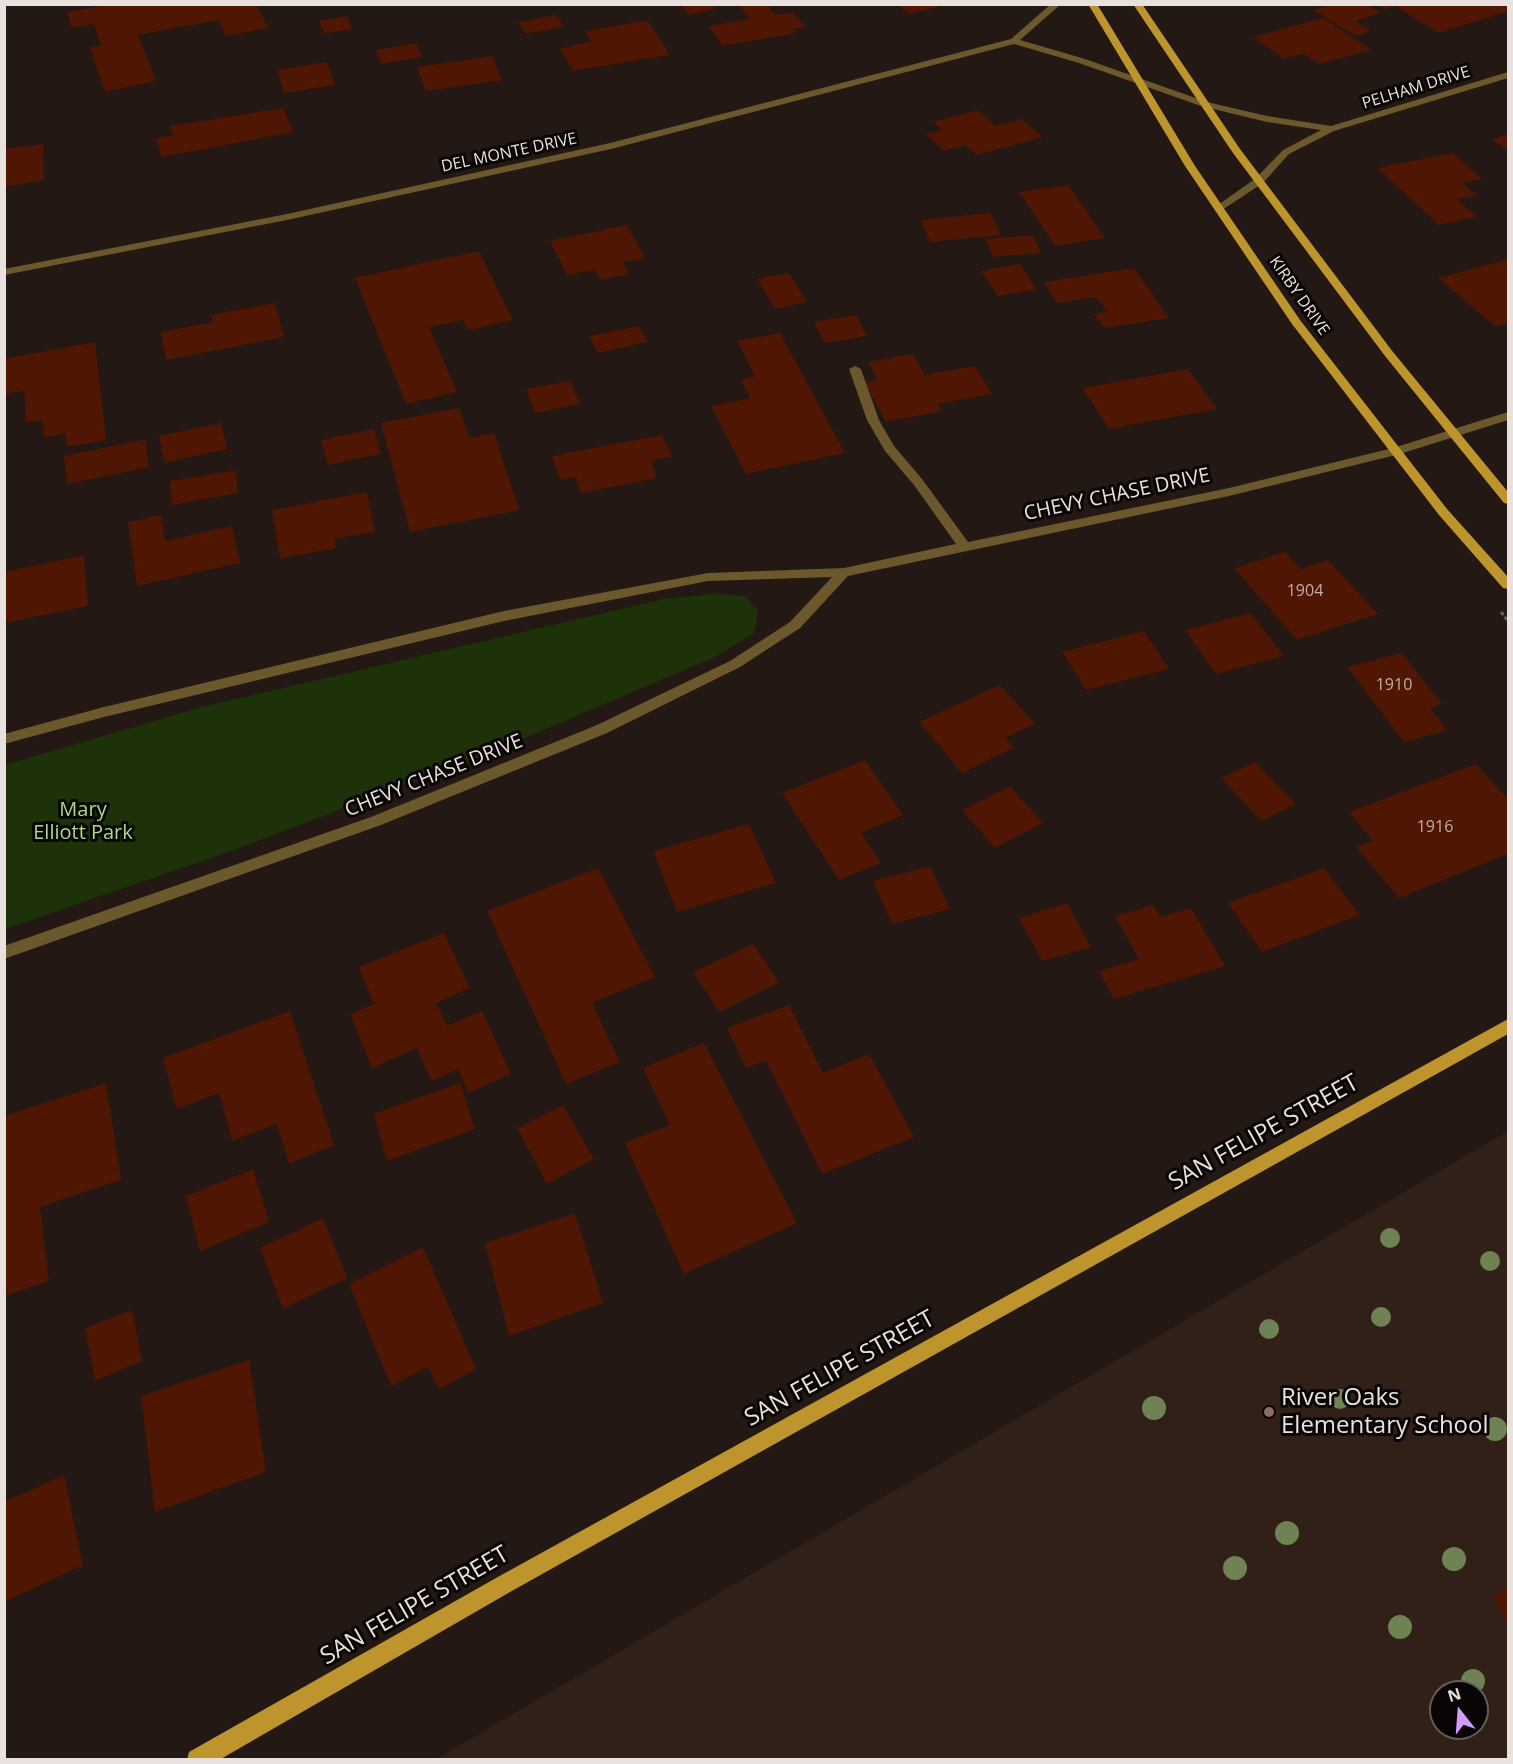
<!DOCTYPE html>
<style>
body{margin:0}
#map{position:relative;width:1513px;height:1764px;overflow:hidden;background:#231813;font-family:"Open Sans",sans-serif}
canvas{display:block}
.frame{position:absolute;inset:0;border:6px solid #e9e1dd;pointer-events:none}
.north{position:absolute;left:1429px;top:1680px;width:60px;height:60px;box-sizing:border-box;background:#090504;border:2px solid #635d5b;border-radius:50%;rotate:343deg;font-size:16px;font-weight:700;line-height:24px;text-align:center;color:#e9e1dd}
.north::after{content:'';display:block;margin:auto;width:21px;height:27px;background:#d29cfd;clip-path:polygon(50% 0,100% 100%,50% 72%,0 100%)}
</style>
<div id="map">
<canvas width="1513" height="1764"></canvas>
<div class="frame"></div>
<div class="north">N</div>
</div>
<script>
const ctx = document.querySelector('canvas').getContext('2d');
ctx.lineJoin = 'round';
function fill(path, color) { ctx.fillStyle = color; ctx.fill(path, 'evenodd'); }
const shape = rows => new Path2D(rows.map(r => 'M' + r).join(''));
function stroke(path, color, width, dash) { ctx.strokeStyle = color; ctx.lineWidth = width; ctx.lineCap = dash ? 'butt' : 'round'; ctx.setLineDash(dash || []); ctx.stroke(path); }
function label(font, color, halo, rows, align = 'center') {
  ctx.font = font + ' "Open Sans",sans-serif'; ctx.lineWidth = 6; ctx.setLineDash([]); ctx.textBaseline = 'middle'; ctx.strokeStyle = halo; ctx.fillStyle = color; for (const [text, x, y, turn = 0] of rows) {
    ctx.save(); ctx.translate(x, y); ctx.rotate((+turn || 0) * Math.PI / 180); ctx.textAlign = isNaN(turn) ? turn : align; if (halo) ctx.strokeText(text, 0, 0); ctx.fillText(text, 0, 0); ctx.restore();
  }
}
fill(shape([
 [1508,1131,1508,1759,436,1759],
 [1441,1692,1477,1692,1477,1728,1441,1728]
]), '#312017');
fill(shape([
 [714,594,745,596,758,611,754,633,713,658,494,751,234,850,5,929,5,765,202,707,664,599]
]), '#1e3209');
fill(shape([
 [110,4,256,4,268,28,226,36,219,20,138,35,156,81,105,92,90,47,101,46,94,24,72,28,67,12],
 [680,4,712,4,716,9,689,15],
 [738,4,767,4,775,15,793,12,805,27,793,29,796,33,723,46,708,26,749,19],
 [897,4,936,4,939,7,909,14],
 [1333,4,1367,4,1381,13,1355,21,1371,31,1356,36,1313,10],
 [1377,4,1508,4,1508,11,1439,33,1395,6,1385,9],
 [555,15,564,26,526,34,518,22],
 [347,16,352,29,324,34,319,21],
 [1323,18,1372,50,1319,64,1303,54,1284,59,1253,37],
 [648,20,670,55,573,71,560,48,592,42,585,31],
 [416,43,422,57,381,64,376,50],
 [492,56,502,80,426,91,417,67],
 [327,62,335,85,284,93,277,70],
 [283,108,293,132,162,157,156,138,173,135,170,126],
 [978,110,996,126,1022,119,1043,137,977,155,965,145,944,151,926,134,942,130,933,122],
 [1508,134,1508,150,1492,140],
 [43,144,44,180,4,187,4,149],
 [1453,153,1482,179,1463,183,1477,196,1457,199,1477,217,1439,225,1377,168],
 [1068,185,1105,238,1055,246,1019,192],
 [990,213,1001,235,930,242,921,220],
 [627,225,645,258,623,262,629,274,600,280,595,270,567,275,550,241],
 [1033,235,1041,253,993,257,986,239],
 [479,251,513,320,468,330,463,320,429,327,457,392,406,404,355,278],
 [1508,259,1508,323,1496,327,1438,278],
 [1020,264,1037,290,998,296,981,271],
 [1134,268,1169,318,1104,328,1094,314,1107,312,1097,297,1057,303,1044,282],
 [789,273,807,302,775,309,757,279],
 [275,303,284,337,166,360,161,332,213,322,211,315],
 [856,315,867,336,825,343,814,322],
 [639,326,648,342,598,353,589,336],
 [780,333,845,453,746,474,711,406,750,398,741,380,755,376,737,341],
 [95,342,106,440,67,447,65,433,44,438,43,420,26,423,24,391,4,394,4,359],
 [913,354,925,375,975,366,992,394,938,404,942,411,886,422,864,382,878,380,868,362],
 [1188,369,1217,409,1109,429,1082,388],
 [570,381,580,404,535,413,526,389],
 [459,408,469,438,494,433,519,510,410,532,381,423],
 [221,423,227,449,164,463,159,436],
 [374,429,381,454,328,465,321,440],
 [662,435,672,457,651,461,657,478,581,493,576,477,560,480,552,456],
 [145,439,149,467,67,484,64,456],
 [236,470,238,493,172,505,170,481],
 [367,492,375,532,334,539,336,548,280,559,272,510],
 [161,515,165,541,232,526,240,563,137,586,128,522],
 [1285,552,1301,569,1328,560,1378,614,1297,640,1234,568],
 [84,555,88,606,4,623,4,572],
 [1251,613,1284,656,1216,674,1185,630],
 [1144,631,1169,669,1086,690,1062,652],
 [1402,653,1442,704,1430,708,1448,730,1404,742,1347,667],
 [1000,685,1035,724,1005,738,1014,748,962,773,919,722],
 [865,760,903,815,861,833,881,863,839,880,782,793],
 [1255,762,1296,804,1261,821,1221,778],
 [1476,764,1508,799,1508,854,1399,898,1356,847,1373,841,1349,812],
 [1010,786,1043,823,995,848,962,810],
 [749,824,776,883,677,912,653,851],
 [930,866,950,909,892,924,873,881],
 [598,868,655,977,592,1003,620,1062,566,1084,487,911],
 [1324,868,1360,915,1262,952,1228,903],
 [1067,903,1091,947,1042,961,1019,918],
 [1154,905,1160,917,1191,908,1225,966,1114,999,1099,971,1139,959,1115,916],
 [444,933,470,988,436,1003,447,1026,482,1011,511,1074,468,1093,458,1069,431,1081,417,1048,372,1068,350,1014,374,1004,359,967],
 [753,944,779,982,719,1012,693,972],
 [789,1005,823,1073,869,1054,914,1137,822,1174,766,1061,746,1068,727,1028],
 [290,1011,334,1145,289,1164,277,1124,232,1141,219,1093,177,1109,163,1058],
 [704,1043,797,1223,684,1274,625,1143,670,1125,643,1068],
 [106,1083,121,1180,40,1207,49,1281,4,1296,4,1116],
 [460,1083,475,1129,387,1161,374,1114],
 [563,1105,594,1159,547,1184,517,1128],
 [253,1169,269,1222,200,1251,186,1196],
 [575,1213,603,1303,509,1336,485,1243],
 [323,1218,347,1278,283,1309,260,1248],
 [423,1247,476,1369,439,1389,428,1367,391,1386,349,1284],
 [132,1310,142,1361,95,1381,85,1328],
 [249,1360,266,1472,155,1512,141,1396],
 [64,1475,83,1565,4,1602,4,1502],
 [1508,1589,1508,1626,1492,1595]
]), '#4e1603');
stroke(shape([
 [1501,612,1508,621]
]), '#695f5a', 3, [4, 2]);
fill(shape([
 [1051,4,1061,4,1020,40,1085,59,1207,102,1267,116,1331,126,1508,72,1508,78,1334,131,1289,154,1263,183,1219,212,1215,211,1215,207,1255,179,1283,150,1321,130,1267,122,1201,106,1079,63,1014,44,611,149,287,220,4,275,4,269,287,214,610,143,1011,39,1051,4],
 [855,366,861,369,879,420,894,446,922,479,968,542,1229,488,1393,448,1508,412,1508,420,1400,454,1229,496,848,576,800,628,740,667,607,733,381,825,4,959,4,946,371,817,597,725,730,661,790,622,832,577,708,581,504,621,104,717,4,744,4,734,104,707,504,611,708,573,844,568,956,544,914,485,885,451,867,420,849,369,855,366]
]), '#6b582c');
fill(shape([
 [1088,4,1097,4,1195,166,1300,320,1447,509,1508,577,1508,589,1503,588,1439,515,1292,324,1185,166,1088,4],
 [1133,4,1142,4,1240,149,1393,352,1508,492,1508,504,1504,503,1385,356,1233,153,1133,4],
 [1508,1019,1508,1034,510,1592,219,1760,187,1760,189,1752,496,1578,1508,1019]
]), '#bd952c');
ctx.fillStyle = '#6e8253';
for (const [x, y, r] of [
 [1390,1238,10],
 [1490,1261,10],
 [1381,1317,10],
 [1269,1329,10],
 [1340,1399,10],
 [1154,1408,12],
 [1495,1429,12],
 [1287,1533,12],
 [1454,1559,12],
 [1235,1568,12],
 [1400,1627,12],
 [1473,1681,12]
]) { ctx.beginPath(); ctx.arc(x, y, r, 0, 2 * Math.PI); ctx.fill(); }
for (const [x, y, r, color] of [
 [1269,1412,6,"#8d6e63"]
]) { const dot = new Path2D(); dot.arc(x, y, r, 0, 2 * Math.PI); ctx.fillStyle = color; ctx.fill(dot); stroke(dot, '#090504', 2); }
label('16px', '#e9e1dd', '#090504', [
 ["PELHAM DRIVE",1416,88,-17],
 ["DEL MONTE DRIVE",509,153,-12],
 ["KIRBY DRIVE",1299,296,55]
]);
label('16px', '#c2aea6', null, [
 ["1904",1305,591],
 ["1910",1394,685],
 ["1916",1435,827]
]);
label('20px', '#e9e1dd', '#090504', [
 ["CHEVY CHASE DRIVE",1117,495,-12],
 ["CHEVY CHASE DRIVE",434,776,-22]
]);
label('20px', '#abd987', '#090504', [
 ["Mary",83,810],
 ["Elliott Park",83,833]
]);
label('24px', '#e9e1dd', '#090504', [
 ["SAN FELIPE STREET",1264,1133,-29],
 ["SAN FELIPE STREET",840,1369,-29],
 ["SAN FELIPE STREET",415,1606,-30]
]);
label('24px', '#e9e1dd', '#090504', [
 ["River Oaks",1281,1398],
 ["Elementary School",1281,1426]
], 'left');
</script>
